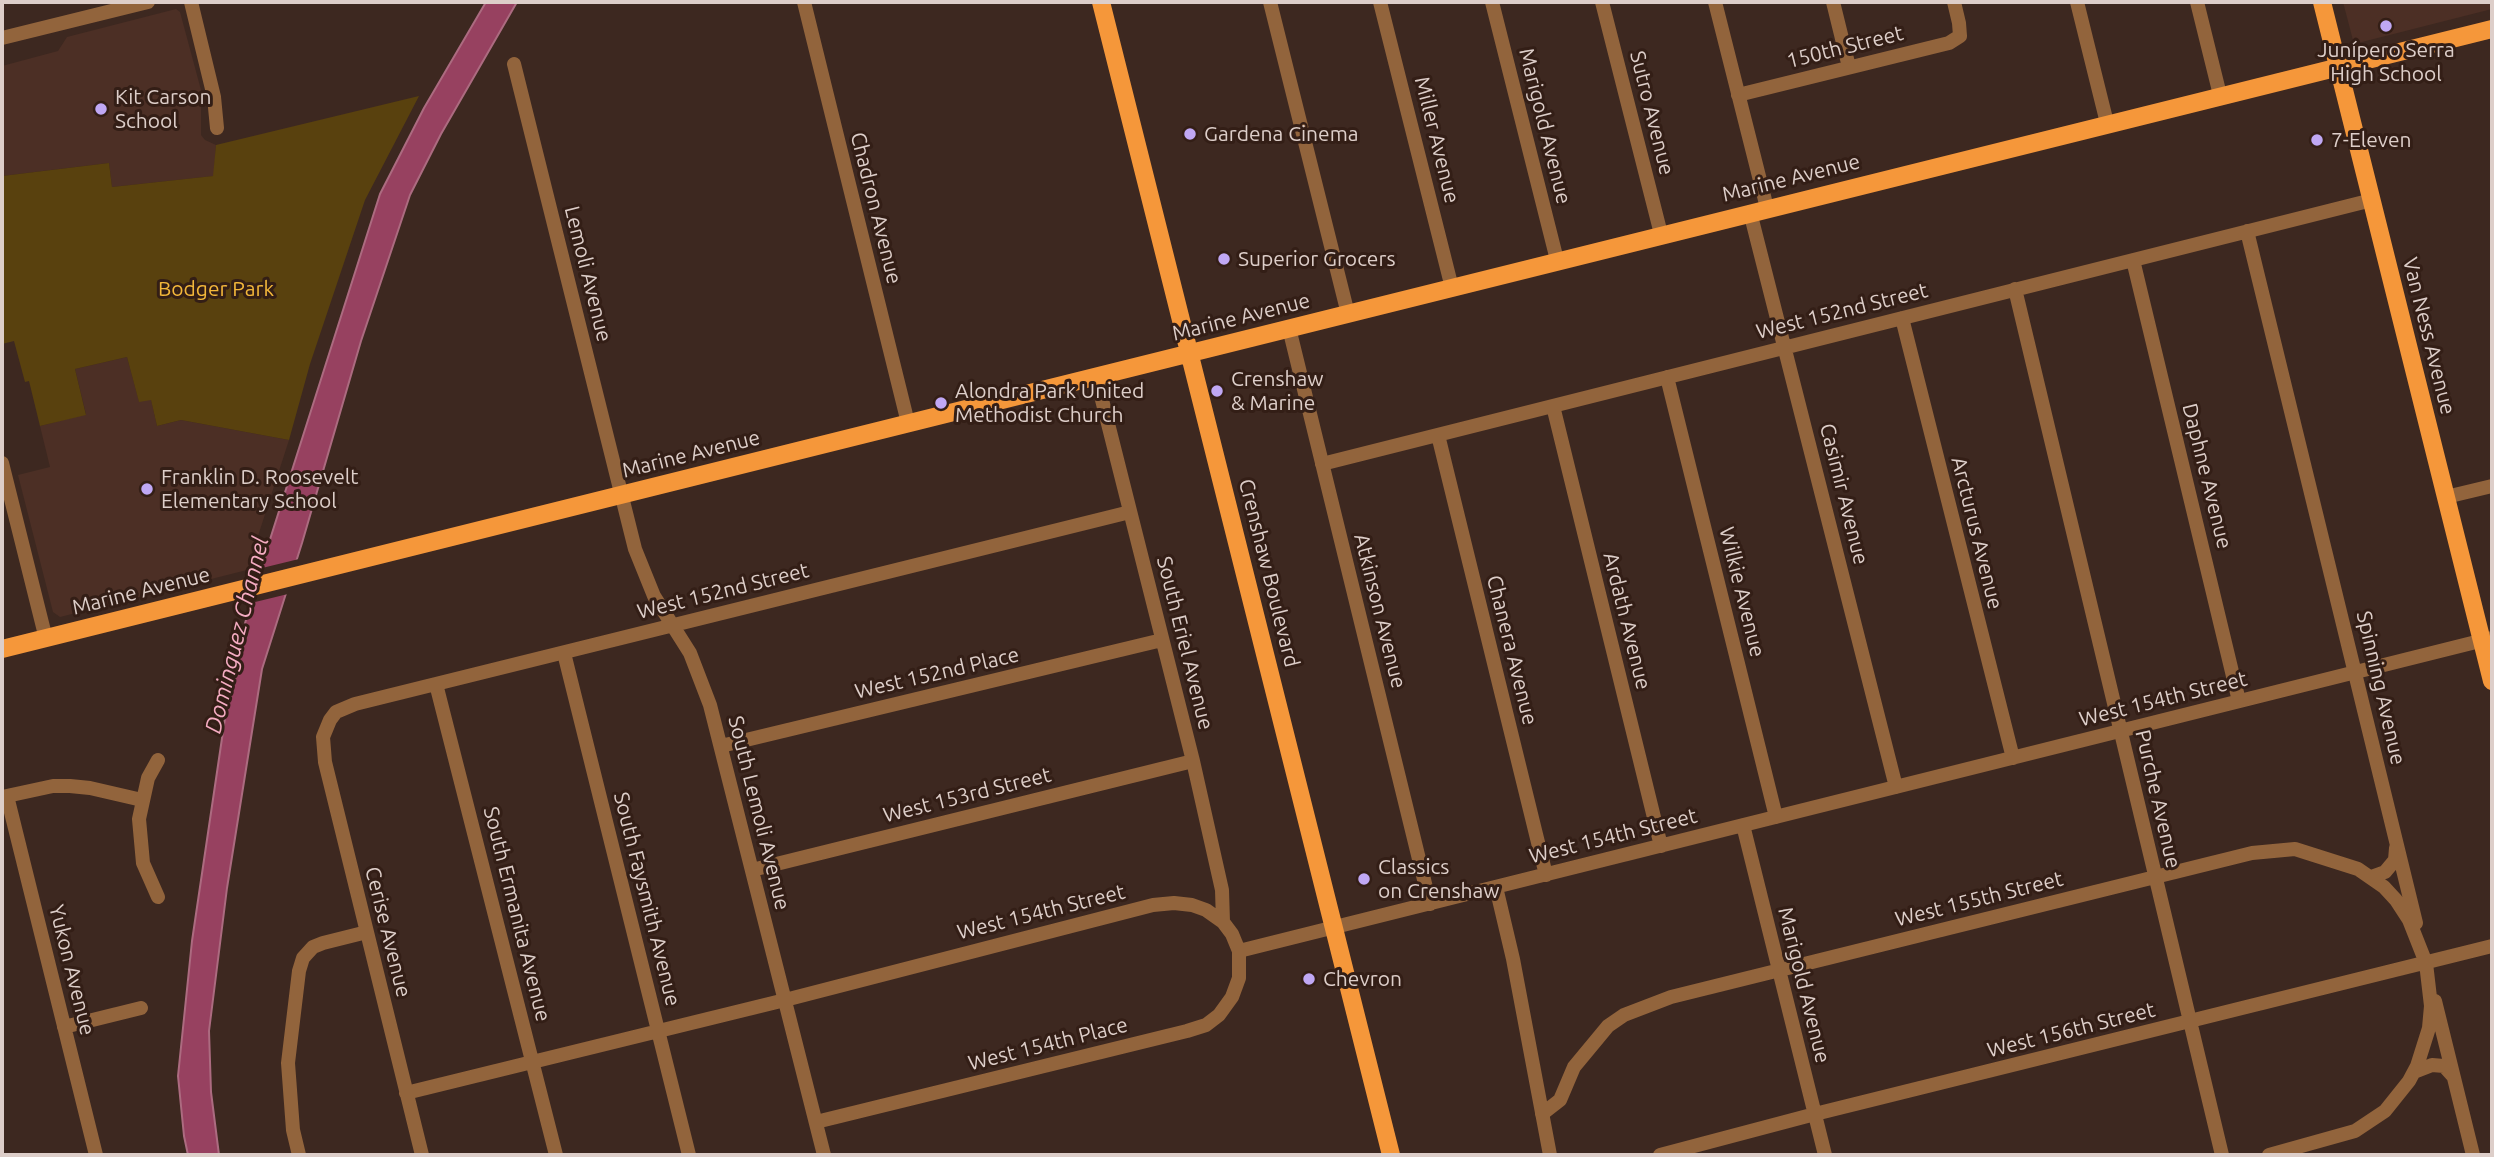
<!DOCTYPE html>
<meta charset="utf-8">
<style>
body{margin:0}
#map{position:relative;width:2494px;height:1157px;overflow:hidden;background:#3d2820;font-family:Ubuntu,sans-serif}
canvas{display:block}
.frame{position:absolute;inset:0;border:4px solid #ddcec9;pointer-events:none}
</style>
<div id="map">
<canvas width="2494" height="1157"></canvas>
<div class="frame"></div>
</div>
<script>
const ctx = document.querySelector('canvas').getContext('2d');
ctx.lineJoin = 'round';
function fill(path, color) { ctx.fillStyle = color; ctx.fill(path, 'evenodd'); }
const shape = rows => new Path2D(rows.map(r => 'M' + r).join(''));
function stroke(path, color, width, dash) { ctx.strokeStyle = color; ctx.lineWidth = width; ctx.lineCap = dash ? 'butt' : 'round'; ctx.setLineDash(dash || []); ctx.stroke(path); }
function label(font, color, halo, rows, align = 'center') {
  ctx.font = font + ' Ubuntu,sans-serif'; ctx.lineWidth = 6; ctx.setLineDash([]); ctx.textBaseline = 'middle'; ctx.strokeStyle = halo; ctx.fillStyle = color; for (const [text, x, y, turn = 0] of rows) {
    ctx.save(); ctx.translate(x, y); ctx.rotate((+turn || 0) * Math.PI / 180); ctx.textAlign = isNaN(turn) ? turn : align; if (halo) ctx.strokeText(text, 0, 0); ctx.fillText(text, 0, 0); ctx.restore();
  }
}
fill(shape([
 [2343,2,2492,2,2492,9,2354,44],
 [176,9,180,12,201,90,201,135,205,140,216,145,214,176,112,187,109,163,2,176,2,66,58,51,67,37],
 [127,357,139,401,151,399,157,426,181,420,289,440,247,570,60,617,53,612,18,475,50,467,40,426,86,414,75,369]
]), '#4c2f25');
fill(shape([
 [419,96,365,200,310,364,289,440,181,420,157,426,151,400,139,402,127,357,75,369,86,415,40,426,29,381,25,382,14,341,2,344,2,176,109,163,112,187,213,176,216,145]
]), '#59410e');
const water = shape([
 [486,2,517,2,441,134,410,195,361,341,302,543,262,669,227,888,209,1031,211,1092,219,1155,188,1155,184,1136,178,1076,192,941,233,664,266,552,380,194,424,108,486,2]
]);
fill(water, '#974160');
stroke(water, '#ac6b80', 2);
fill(shape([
 [299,559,288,594,247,604,258,569]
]), '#3d2820');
stroke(shape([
 [191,2,214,97,217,128],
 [804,2,908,423],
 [1270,2,1348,314],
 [1380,2,1452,288],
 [1492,2,1557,260],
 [1602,2,1661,234],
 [1715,2,1767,208],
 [1833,2,1849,67],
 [2077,2,2107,123],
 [2197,2,2220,95],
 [2,38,148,2],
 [514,64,635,549,654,596,690,653,710,705,824,1155],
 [1738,95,1949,43,1960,36,1959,23,1954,2],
 [1750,212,1896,787],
 [2247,231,2416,923],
 [2133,260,2239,701],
 [2015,289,2222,1155],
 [1902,318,2013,758],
 [1289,328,1430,904],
 [1096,376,1193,761,1222,890,1223,922],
 [1667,377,1776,817],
 [1553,406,1661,846],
 [1438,435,1546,875],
 [2,463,46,639],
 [1322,464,2372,200],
 [2446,497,2492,486],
 [564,653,689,1155],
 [436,684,556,1155],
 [721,746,1162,640],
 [158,760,148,778,139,819,143,863,158,897],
 [7,796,96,1155],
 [2,797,53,786,70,786,90,788,142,800],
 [1743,825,1825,1155],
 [752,870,1193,761],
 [2371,877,2385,872,2395,860,2396,848],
 [1496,887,1513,959,1550,1155],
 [1239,951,2492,638],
 [2435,1001,2473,1155],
 [64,1027,141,1008],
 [2414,1072,2432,1065,2444,1066,2453,1076],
 [406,1093,785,1000,1153,905,1174,903,1192,905,1206,910,1223,922,1232,934,1239,951,1239,978,1232,997,1219,1015,1206,1025,1187,1031,816,1122],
 [1542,1114,1560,1100,1574,1067,1608,1026,1624,1015,1671,997,2252,853,2295,849,2358,869,2384,887,2396,900,2409,920,2426,963,2431,1006,2429,1028,2417,1066,2409,1081,2385,1111,2355,1131,2269,1155],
 [299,1155,293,1130,288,1063,299,971,303,958,313,947,323,943,367,932],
 [422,1155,325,762,323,737,330,720,336,712,355,704,1130,512],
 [1660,1155,1815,1114,2492,946]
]), '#92643c', 14);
stroke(shape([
 [1101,2,1391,1155],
 [2322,2,2492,681],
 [2,649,2492,29]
]), '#f5973a', 18);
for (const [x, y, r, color] of [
 [2386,26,7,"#c0a8f4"],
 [101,109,7,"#c0a8f4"],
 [1190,134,7,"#c0a8f4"],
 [2317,140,7,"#c0a8f4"],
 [1224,259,7,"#c0a8f4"],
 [1217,391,7,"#c0a8f4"],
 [941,403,7,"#c0a8f4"],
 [147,489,7,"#c0a8f4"],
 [1364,879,7,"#c0a8f4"],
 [1309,979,7,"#c0a8f4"]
]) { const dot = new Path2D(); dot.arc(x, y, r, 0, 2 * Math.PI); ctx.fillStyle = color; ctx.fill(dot); stroke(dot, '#331e16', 2.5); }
label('21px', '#ddcec9', '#331e16', [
 ["150th Street",1845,47,-14],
 ["Sutro Avenue",1652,113,76],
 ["Marigold Avenue",1545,126,76],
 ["Miller Avenue",1437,140,76],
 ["Marine Avenue",1791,178,-14],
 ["Chadron Avenue",876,208,76],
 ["Lemoli Avenue",588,274,76],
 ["West 152nd Street",1842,311,-14],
 ["Marine Avenue",1241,317,-14],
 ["Van Ness Avenue",2429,336,76],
 ["Marine Avenue",691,454,-14],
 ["Daphne Avenue",2207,476,76],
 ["Casimir Avenue",1844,494,76],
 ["Arcturus Avenue",1977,533,76],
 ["Crenshaw Boulevard",1269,573,76],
 ["Marine Avenue",141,591,-14],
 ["West 152nd Street",723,591,-14],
 ["Wilkie Avenue",1742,592,76],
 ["Atkinson Avenue",1380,611,76],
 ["Ardath Avenue",1627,621,76],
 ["South Eriel Avenue",1185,643,76],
 ["Chanera Avenue",1512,650,76],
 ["West 152nd Place",937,673,-13],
 ["Spinning Avenue",2381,688,77],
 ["West 154th Street",2163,699,-14],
 ["West 153rd Street",967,795,-14],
 ["Purche Avenue",2158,799,77],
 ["South Lemoli Avenue",759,813,76],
 ["West 154th Street",1613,836,-14],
 ["South Faysmith Avenue",647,899,76],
 ["West 155th Street",1979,899,-14],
 ["West 154th Street",1041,912,-14],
 ["South Ermanita Avenue",517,914,76],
 ["Cerise Avenue",388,932,76],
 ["Yukon Avenue",72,970,76],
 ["Marigold Avenue",1804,985,76],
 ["West 156th Street",2071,1030,-14],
 ["West 154th Place",1048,1044,-14]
]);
label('21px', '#ddcec9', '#331e16', [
 ["Junípero Serra",2386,50,"center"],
 ["High School",2386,74,"center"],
 ["Kit Carson",115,97],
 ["School",115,121],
 ["Gardena Cinema",1204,134],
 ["7-Eleven",2331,140],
 ["Superior Grocers",1238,259],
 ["Crenshaw",1231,379],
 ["& Marine",1231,403],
 ["Alondra Park United",955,391],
 ["Methodist Church",955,415],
 ["Franklin D. Roosevelt",161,477],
 ["Elementary School",161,501],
 ["Classics",1378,867],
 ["on Crenshaw",1378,891],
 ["Chevron",1323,979]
], 'left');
label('21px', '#f3b73a', '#331e16', [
 ["Bodger Park",216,289]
]);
label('italic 23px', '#f5acc2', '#331e16', [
 ["Dominguez Channel",237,635,-76]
]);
</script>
